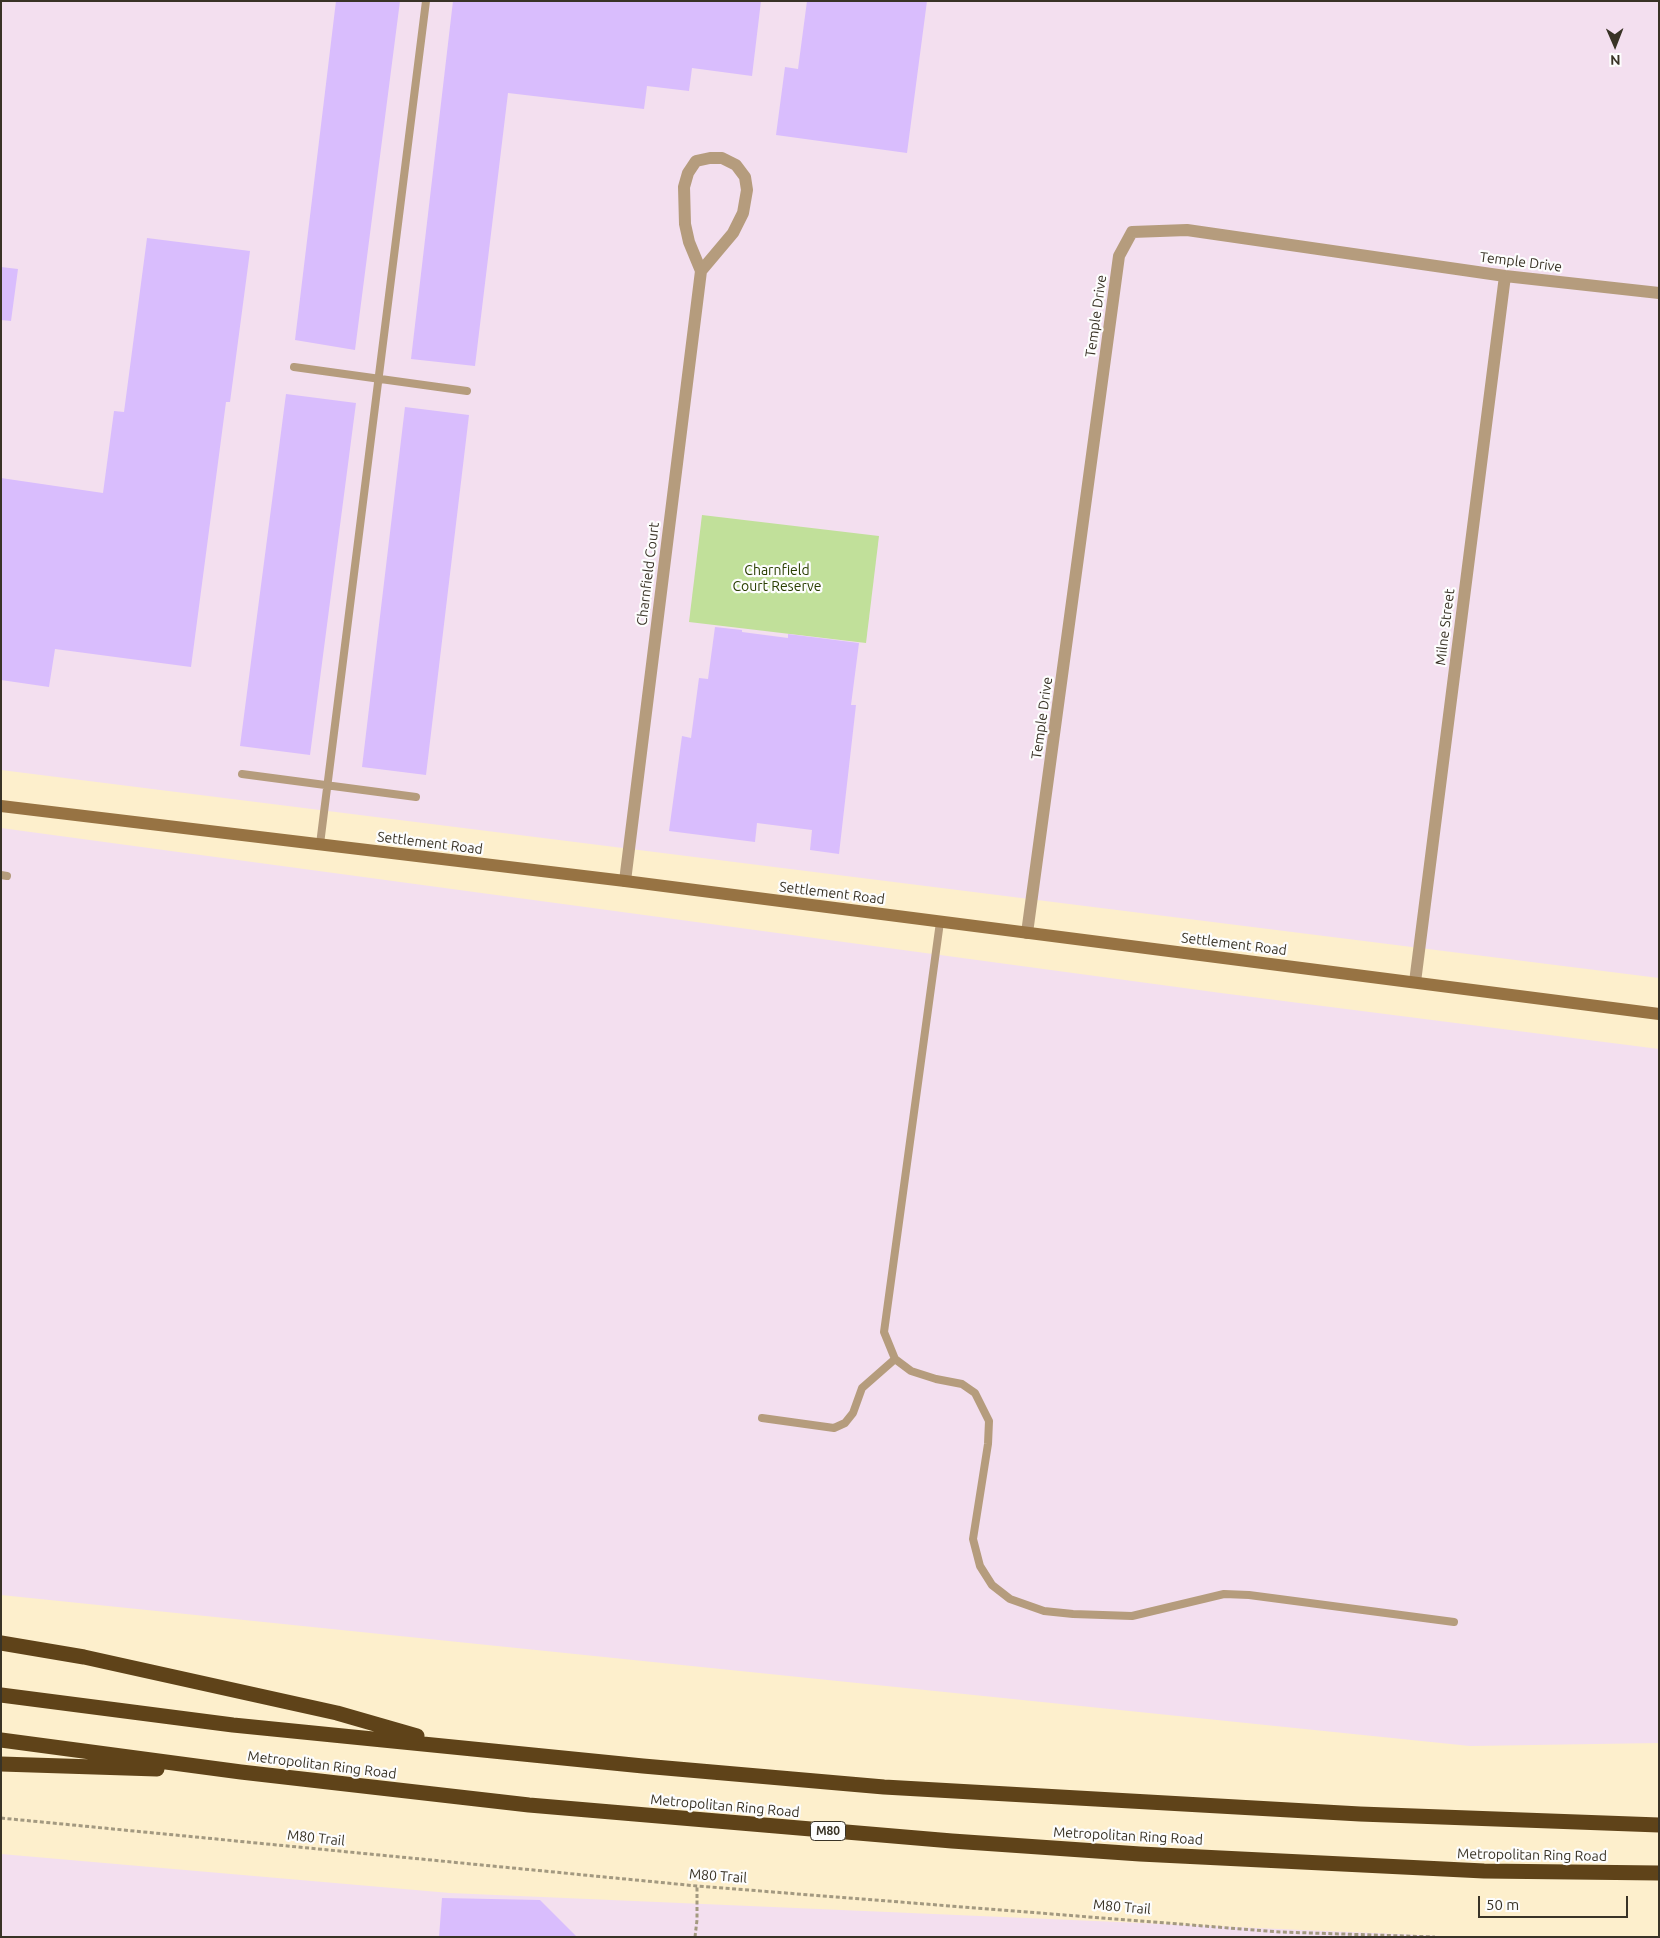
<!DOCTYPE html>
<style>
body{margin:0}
#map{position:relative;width:1660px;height:1938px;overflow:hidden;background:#fdefcc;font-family:Ubuntu,sans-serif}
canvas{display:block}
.frame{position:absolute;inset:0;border:2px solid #393326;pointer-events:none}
.north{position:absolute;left:1590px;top:20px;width:50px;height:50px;-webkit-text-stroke:4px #fdfdfd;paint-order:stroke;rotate:179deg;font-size:14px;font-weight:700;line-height:20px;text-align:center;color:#393326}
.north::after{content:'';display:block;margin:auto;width:18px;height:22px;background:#393326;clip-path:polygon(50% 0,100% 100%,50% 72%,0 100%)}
.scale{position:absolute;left:1478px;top:1896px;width:150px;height:22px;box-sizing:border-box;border:2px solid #393326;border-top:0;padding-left:6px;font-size:15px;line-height:18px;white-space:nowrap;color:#393326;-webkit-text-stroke:4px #fdfdfd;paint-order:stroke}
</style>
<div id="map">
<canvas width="1660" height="1938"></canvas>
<div class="frame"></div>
<div class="north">N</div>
<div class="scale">50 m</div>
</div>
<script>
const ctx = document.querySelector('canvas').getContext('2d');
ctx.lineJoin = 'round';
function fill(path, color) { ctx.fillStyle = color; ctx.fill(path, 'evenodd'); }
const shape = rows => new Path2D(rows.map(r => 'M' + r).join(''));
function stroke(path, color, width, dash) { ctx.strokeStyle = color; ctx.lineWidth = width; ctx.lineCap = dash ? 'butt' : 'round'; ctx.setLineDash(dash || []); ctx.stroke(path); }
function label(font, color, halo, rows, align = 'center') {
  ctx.font = font + ' Ubuntu,sans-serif'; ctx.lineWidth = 4.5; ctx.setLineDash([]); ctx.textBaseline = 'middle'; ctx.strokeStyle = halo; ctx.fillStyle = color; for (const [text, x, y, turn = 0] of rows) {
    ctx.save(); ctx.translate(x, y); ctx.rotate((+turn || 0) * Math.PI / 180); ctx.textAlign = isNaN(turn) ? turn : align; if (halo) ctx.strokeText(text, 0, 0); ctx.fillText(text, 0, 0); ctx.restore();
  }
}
fill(shape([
 [1,1,1659,1,1659,978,1,770],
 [1,828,1221,993,1659,1049,1659,1743,1470,1746,1,1595],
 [1,1854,450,1893,1464,1937,1,1937]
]), '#f3dfef');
fill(shape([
 [702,515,879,536,866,643,689,622]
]), '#c1e09a');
fill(shape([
 [336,1,400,1,355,350,295,340],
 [453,1,761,1,752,76,692,68,689,91,647,86,644,109,508,93,475,366,411,359],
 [807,1,927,1,907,153,776,135,785,67,798,69],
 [147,238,250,251,230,402,226,402,191,667,55,649,49,687,1,680,1,478,103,493,114,411,124,412],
 [1,267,18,269,11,321,1,320],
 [286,394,356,403,310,755,240,746],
 [405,407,469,415,426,775,362,767],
 [715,627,742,630,742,632,788,638,788,634,859,643,851,705,856,705,839,854,810,850,812,830,757,823,755,842,669,831,682,736,691,738,699,678,708,679],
 [442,1898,540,1900,577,1937,439,1937]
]), '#d9bdfd');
stroke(shape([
 [1,1818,697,1886,1280,1932,1435,1937],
 [695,1937,697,1920,697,1886]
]), '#a39980', 3, [4, 2.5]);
stroke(shape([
 [294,367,467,391],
 [242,774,416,797],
 [320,844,426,1],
 [1,875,7,876],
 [940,922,884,1332,895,1359,911,1371,936,1379,962,1384,975,1393,989,1421,988,1444,973,1539,980,1566,992,1585,1010,1599,1044,1611,1073,1614,1132,1616,1224,1594,1249,1595,1454,1622],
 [762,1418,834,1428,845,1423,853,1413,862,1388,895,1359]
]), '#b59c7d', 8);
stroke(shape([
 [710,158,722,158,736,165,745,177,747,190,743,213,733,233,701,271,689,242,685,224,684,187,688,173,696,161,710,158],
 [625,881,701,271],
 [1027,933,1119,256,1132,232,1187,230,1505,276,1659,293],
 [1415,982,1505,276]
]), '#b59c7d', 12);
stroke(shape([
 [1,806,625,881,1659,1014]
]), '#977343', 12);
stroke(shape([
 [1,1643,84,1657,337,1713,417,1736],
 [1,1695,233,1725,643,1766,884,1787,1360,1814,1659,1825],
 [1,1740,241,1772,529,1805,952,1841,1140,1854,1484,1871,1659,1873],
 [1,1764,157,1769]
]), '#5f4319', 15);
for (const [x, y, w] of [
 [828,1831,35]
]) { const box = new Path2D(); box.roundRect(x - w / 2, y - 9.5, w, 19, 4); ctx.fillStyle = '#fdfdfd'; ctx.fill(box); stroke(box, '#393326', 1); }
label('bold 12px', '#393326', null, [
 ["M80",828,1831]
]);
label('14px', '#393326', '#fdfdfd', [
 ["Temple Drive",1521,262,7],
 ["Temple Drive",1096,316,-82],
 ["Charnfield Court",648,574,-83],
 ["Milne Street",1445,627,-83],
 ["Temple Drive",1042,718,-82],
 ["Settlement Road",430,843,7],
 ["Settlement Road",832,893,7],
 ["Settlement Road",1234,944,7],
 ["Metropolitan Ring Road",322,1765,7],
 ["Metropolitan Ring Road",725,1806,5],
 ["Metropolitan Ring Road",1128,1836,3],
 ["M80 Trail",316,1838,6],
 ["Metropolitan Ring Road",1532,1855,1],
 ["M80 Trail",718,1876,4],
 ["M80 Trail",1122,1907,5]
]);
label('14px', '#293e00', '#fdfdfd', [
 ["Charnfield",777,570],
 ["Court Reserve",777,586]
]);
</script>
